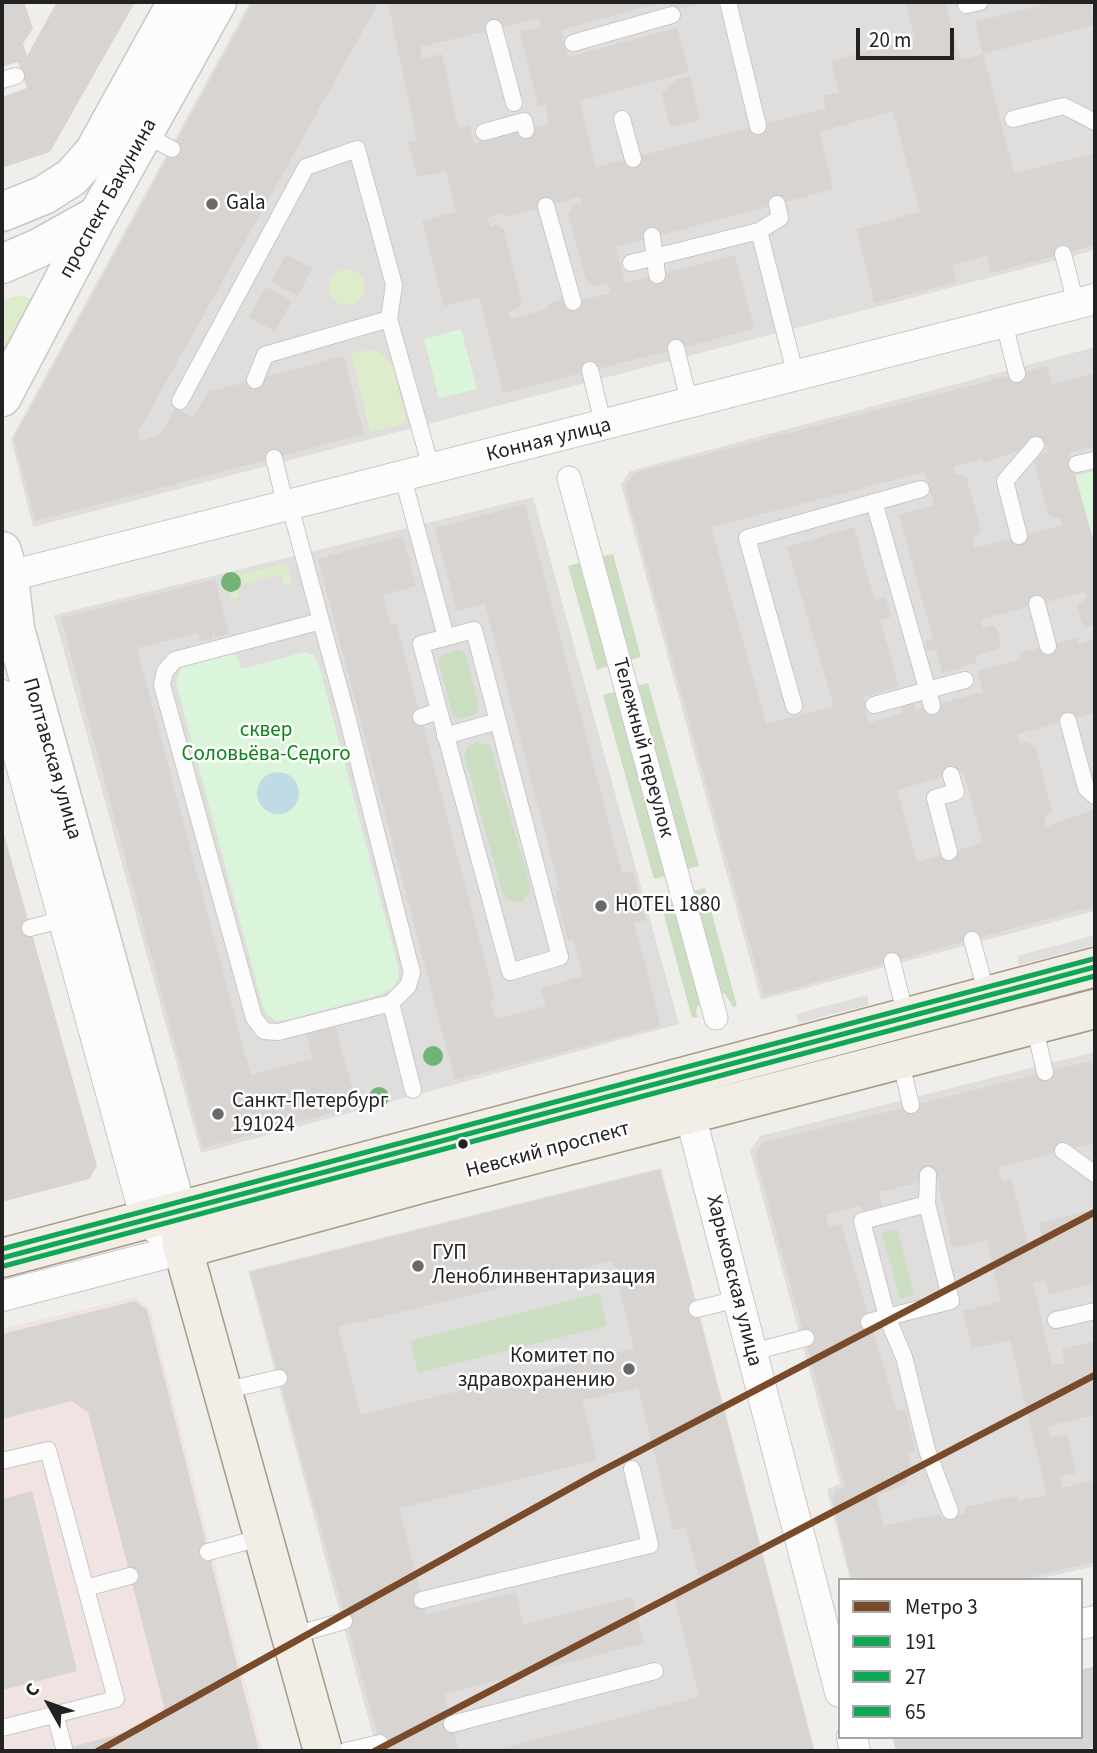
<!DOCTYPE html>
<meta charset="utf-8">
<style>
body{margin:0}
#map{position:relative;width:1097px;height:1753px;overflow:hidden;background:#f0eeeb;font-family:"Source Sans 3",sans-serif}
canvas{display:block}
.frame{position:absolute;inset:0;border:4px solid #222;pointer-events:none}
.legend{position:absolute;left:838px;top:1578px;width:245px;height:161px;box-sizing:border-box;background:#fff;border:2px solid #a7a7a7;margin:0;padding:9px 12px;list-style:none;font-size:21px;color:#222}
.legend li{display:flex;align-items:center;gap:14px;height:35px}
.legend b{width:35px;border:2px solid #a7a7a7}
.north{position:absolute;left:14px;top:1669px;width:70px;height:70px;-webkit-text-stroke:5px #fff;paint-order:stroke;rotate:310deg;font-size:19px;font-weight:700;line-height:28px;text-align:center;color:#222}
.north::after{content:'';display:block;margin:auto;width:24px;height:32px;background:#222;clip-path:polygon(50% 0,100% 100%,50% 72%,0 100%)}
.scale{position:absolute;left:856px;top:28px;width:98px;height:32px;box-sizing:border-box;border:4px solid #222;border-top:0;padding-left:9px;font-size:21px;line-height:24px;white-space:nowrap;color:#222;-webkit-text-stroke:5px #fff;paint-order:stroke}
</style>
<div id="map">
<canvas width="1097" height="1753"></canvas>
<div class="frame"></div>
<ul class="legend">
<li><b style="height:9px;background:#7a4b2a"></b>Метро 3</li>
<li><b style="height:9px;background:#10a855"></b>191</li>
<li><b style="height:9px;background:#10a855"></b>27</li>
<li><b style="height:9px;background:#10a855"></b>65</li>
</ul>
<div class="north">С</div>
<div class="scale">20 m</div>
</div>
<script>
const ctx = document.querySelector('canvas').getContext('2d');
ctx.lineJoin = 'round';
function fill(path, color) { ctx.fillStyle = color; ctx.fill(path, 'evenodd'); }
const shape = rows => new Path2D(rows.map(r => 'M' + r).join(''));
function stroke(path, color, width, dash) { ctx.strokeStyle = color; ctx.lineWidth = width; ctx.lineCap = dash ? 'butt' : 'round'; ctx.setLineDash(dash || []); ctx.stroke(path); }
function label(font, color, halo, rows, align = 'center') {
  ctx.font = font + ' "Source Sans 3",sans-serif'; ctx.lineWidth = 5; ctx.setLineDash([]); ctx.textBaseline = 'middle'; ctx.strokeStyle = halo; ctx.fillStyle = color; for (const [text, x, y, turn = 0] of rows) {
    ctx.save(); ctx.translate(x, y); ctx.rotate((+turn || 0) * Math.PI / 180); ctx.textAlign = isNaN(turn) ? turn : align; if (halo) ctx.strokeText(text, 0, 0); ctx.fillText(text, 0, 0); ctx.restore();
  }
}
fill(shape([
 [250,2,1095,2,1095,250,33,527,11,439],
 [1095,347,1095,911,761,1000,621,484,630,471],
 [533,497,679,1024,201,1153,54,615],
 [1095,1052,1095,1566,1035,1580,850,1580,827,1489,840,1484,750,1151,760,1136],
 [661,1168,815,1751,377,1751,248,1271]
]), '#dfdedc');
fill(shape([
 [135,1297,150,1309,263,1751,2,1751,2,1329]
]), '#f1e3e1');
fill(shape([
 '329 287a18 18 0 1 1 36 0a18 18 0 1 1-36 0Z',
 [21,295,29,298,35,307,2,369,2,300],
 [368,350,379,351,393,366,407,423,370,432,351,354],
 [287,563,292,584,284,585,281,574,237,585,239,597,231,599,226,579]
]), '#ddeccb');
fill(shape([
 [613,554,641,657,626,661,598,557],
 [582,562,611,665,597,670,568,566],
 [457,650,465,653,479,707,477,714,460,719,453,715,438,661,442,655],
 [648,683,699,866,684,870,633,687],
 [618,691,669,875,654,879,603,695],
 [476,742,490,745,530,885,529,894,521,902,510,901,503,894,464,754,468,746],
 [705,888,737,1006,733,1007,725,994,718,991,690,892],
 [675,896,703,997,696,1010,698,1017,692,1018,660,900],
 [897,1229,914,1295,900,1299,882,1233],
 [599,1293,607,1326,418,1373,410,1341]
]), '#cbdec1');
fill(shape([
 [461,329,477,389,439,398,424,339],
 [1095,471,1095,535,1092,536,1075,476],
 [230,652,237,657,241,669,305,652,313,655,318,662,398,966,399,977,393,988,382,994,287,1020,276,1021,267,1014,262,1003,176,683,181,668]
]), '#daf5da');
fill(shape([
 [1095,935,1095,945,1019,965,1017,956],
 [867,995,869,1005,799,1023,796,1014]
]), '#e0dfde');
fill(shape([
 '257 793a21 21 0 1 1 42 0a21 21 0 1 1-42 0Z'
]), '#bfdbe3');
fill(shape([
 [2,2,24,2,33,28,23,44,27,56,57,2,135,2,50,152,2,168,2,97,27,88,18,62,2,67],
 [253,2,379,2,138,432,140,441,161,434,175,408,193,418,208,392,344,356,364,434,35,521,14,438],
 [388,2,663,2,561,30,568,57,677,28,689,72,579,101,596,167,826,108,823,96,839,92,831,61,915,39,905,2,945,2,961,60,983,54,975,22,1054,2,1091,2,1095,25,983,54,1014,173,1095,153,1095,245,991,273,987,255,952,265,957,282,875,303,856,229,920,212,893,111,819,132,833,189,616,247,625,283,735,255,754,329,503,393,479,297,444,306,422,221,456,212,446,171,417,177,408,142,417,140],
 [539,18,541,27,520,32,538,106,545,104,549,124,474,144,470,125,458,128,442,54,422,59,420,47],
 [580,197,582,204,573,206,568,215,587,282,596,286,608,283,611,293,565,304,563,299,547,304,548,309,511,319,509,312,517,309,522,303,504,230,496,224,490,227,487,218,502,213,506,217],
 [669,2,700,2,700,3,671,11],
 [690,76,700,120,670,127,662,93,678,79],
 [286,255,312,268,298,296,271,282],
 [266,287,292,301,275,331,249,317],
 [1047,366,1052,385,1095,373,1095,446,1069,453,1092,536,1095,535,1095,624,1087,627,1082,623,1077,605,1087,598,1085,592,981,619,983,628,991,625,997,628,1001,644,998,649,975,656,977,663,942,673,936,649,927,651,925,641,933,639,899,515,934,505,925,472,711,527,766,724,834,706,787,547,854,527,874,600,885,597,889,608,891,617,880,620,899,686,864,697,868,723,903,713,901,704,913,701,916,710,983,692,977,671,1021,659,1020,653,1077,638,1078,644,1095,639,1095,713,1017,734,1020,744,1027,742,1036,748,1052,811,1044,817,1046,827,1095,809,1095,906,764,996,625,486,634,473],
 [1045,442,1048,453,1040,455,1034,462,1048,513,1054,519,1060,517,1062,525,975,548,972,539,981,532,967,479,961,474,956,475,953,467,982,459,983,463],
 [963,771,983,843,917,862,897,790],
 [525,504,622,873,633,871,646,920,634,923,661,1026,455,1080,318,559,403,536,416,586,383,595,390,624,396,623,495,999,490,1001,495,1019,546,1006,541,988,583,976,573,939,568,941,555,891,560,890,485,604,457,611,435,528],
 [215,579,229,634,215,637,213,628,213,638,200,641,198,633,137,648,241,1040,251,1075,313,1058,306,1033,335,1026,357,1106,203,1148,61,618],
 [2,827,97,1166,89,1179,2,1202],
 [1095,1060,1095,1143,998,1167,1002,1181,1011,1179,1028,1244,1043,1241,1039,1223,1095,1209,1095,1283,1049,1294,1046,1280,1033,1283,1052,1366,1065,1363,1062,1349,1095,1341,1095,1415,1047,1426,1051,1438,1067,1434,1076,1473,1060,1476,1062,1488,1095,1480,1095,1562,1016,1580,852,1580,832,1498,836,1490,845,1487,755,1154,762,1143],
 [936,1173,952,1248,987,1240,1001,1302,963,1311,972,1349,1010,1340,1047,1495,1019,1501,1017,1496,965,1507,966,1513,943,1518,939,1514,884,1526,876,1496,905,1484,912,1470,908,1453,915,1451,906,1410,897,1412,841,1224,829,1227,826,1214,859,1206,865,1211,882,1206,879,1192,922,1182,921,1177],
 [660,1170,814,1751,492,1751,699,1697,673,1593,701,1586,686,1527,673,1530,638,1388,582,1400,597,1460,399,1508,426,1615,516,1592,523,1625,632,1597,644,1643,444,1694,459,1751,382,1751,250,1272],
 [612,1261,634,1348,361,1415,338,1327],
 [135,1301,147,1310,259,1751,56,1751,154,1725,164,1707,88,1412,72,1401,2,1419,2,1334],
 [32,1491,77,1671,2,1690,2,1499],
 [1095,1666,1095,1747,1079,1751,896,1751,892,1737,1081,1737,1081,1670]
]), '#d7d4d2');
const service = shape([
 [728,2,758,126],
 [966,5,980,2],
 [494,28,514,103],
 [573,43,672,15],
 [2,80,16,76],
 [622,119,633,159],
 [1013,119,1064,106,1095,122],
 [484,132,524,121,526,130],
 [143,134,172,149],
 [546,206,573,302],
 [759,231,796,377],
 [652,236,657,275],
 [1063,254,1076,304],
 [631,263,759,231,780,218,777,204],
 [1004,323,1017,374],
 [676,348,690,405],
 [590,370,604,427],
 [255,380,265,355,389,319],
 [180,401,306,167,357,149,394,285,389,319,432,471],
 [274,458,286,507],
 [1077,464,1095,460],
 [403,478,446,637],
 [874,502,932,706],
 [290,506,321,621,347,716,352,736,412,973,408,986,391,1003,278,1032,264,1031,254,1018,162,685,165,671,175,660,321,621],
 [1019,536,1005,481,1036,445],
 [1037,604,1048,646],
 [474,630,560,957,510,972,421,644,474,630],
 [874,705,965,680],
 [794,706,747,538,921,489],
 [421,717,439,711],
 [1068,721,1086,788,1095,796],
 [445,736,498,721],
 [949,852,935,798,956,792,951,775],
 [30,928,68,918],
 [972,940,987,995],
 [892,961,906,1017],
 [391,1003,413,1090],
 [1034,1025,1045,1072],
 [900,1059,911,1105],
 [1063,1151,1095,1174],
 [927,1204,928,1175],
 [697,1309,738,1299],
 [1056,1320,1095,1311],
 [869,1322,887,1317,951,1301,927,1204,862,1221,887,1317,904,1357,927,1450,950,1511],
 [752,1352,806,1338],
 [223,1391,279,1378],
 [2,1461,48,1450,116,1699,2,1728],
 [208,1552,263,1537],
 [86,1588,130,1576],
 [422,1600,650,1545,632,1469],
 [291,1636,344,1621],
 [55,1714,64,1748],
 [452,1724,655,1671],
 [346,1751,380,1743]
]);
const pedestrian = shape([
 [569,478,716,1018]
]);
const minor = shape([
 [2,578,1095,299],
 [2,695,146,1220,163,1234],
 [690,1114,840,1692],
 [2,1296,183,1249],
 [1081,1624,1095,1621],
 [852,1737,855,1751]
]);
const tertiary = shape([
 [2,212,44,195,72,177,94,152,177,2],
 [2,264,39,248,98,215],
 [2,397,98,215,217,2],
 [2,551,9,577,15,629,177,1211]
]);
const primary = shape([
 [179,1223,183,1249,323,1751],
 [183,1249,428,1182,1095,1009],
 [2,1258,1095,967]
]);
stroke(service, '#c9c8c7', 18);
stroke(pedestrian, '#c9c8c7', 25);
stroke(minor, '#c9c8c7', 32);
stroke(tertiary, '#c9c8c7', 41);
stroke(primary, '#a79c86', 41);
stroke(service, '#fdfcfc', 16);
stroke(pedestrian, '#fdfcfc', 23);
stroke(minor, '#fdfcfc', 30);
stroke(tertiary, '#fdfcfc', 38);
stroke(primary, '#f3ede7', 38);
stroke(shape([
 [2,1258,1095,967]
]), '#10a855', 5);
stroke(shape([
 [4,1266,1095,976]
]), '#10a855', 5);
stroke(shape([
 [2,1249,1093,959]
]), '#10a855', 5);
stroke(shape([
 [98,1751,594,1475,1095,1212],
 [375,1751,1095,1375]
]), '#7a4b2a', 7);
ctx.fillStyle = '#73b476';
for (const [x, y] of [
 [231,582],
 [433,1056],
 [379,1097]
]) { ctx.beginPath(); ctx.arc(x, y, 10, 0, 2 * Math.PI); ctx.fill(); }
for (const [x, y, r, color] of [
 [212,204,7,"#6a6968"],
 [601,906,7,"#6a6968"],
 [218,1114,7,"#6a6968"],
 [463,1144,6,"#222"],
 [418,1266,7,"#6a6968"],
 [629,1369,7,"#6a6968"]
]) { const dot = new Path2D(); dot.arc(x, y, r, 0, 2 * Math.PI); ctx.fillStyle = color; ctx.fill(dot); stroke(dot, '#fff', 2.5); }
label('21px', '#222', '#fff', [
 ["проспект Бакунина",109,199,-61],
 ["Конная улица",549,441,-14],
 ["Тележный переулок",642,748,75],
 ["Полтавская улица",51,759,74],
 ["Невский проспект",548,1151,-15],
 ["Харьковская улица",733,1281,76]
]);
label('21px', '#222', '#fff', [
 ["Gala",226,204],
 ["HOTEL 1880",615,906],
 ["Санкт-Петербург",232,1102],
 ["191024",232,1126],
 ["ГУП",432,1254],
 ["Леноблинвентаризация",432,1278],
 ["Комитет по",615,1357,"right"],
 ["здравохранению",615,1381,"right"]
], 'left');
label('21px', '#0c8416', '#fff', [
 ["сквер",266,731],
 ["Соловьёва-Седого",266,755]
]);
</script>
